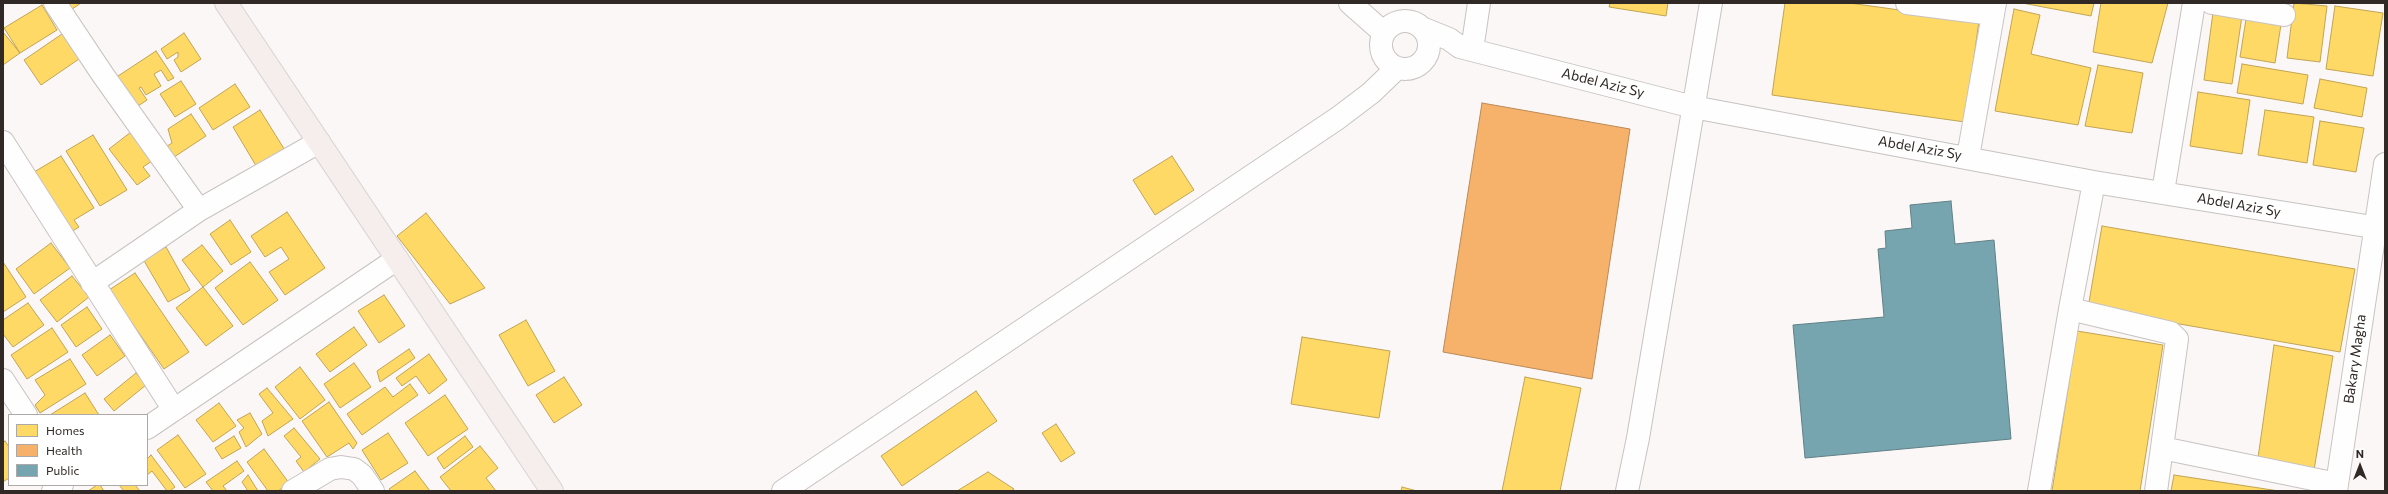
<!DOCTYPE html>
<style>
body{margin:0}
#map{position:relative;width:2388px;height:494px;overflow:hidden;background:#fbf7f6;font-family:Commissioner,sans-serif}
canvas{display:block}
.frame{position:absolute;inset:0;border:4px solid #302926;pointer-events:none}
.legend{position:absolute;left:8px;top:414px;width:140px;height:72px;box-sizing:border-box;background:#fff;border:1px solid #aca9a8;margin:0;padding:5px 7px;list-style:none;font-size:12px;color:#302926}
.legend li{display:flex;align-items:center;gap:8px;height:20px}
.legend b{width:20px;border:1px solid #aca9a8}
.north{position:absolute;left:2340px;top:446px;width:40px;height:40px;-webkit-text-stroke:3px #fff;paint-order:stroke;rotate:0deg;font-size:11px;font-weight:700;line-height:16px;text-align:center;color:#302926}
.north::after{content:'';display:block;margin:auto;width:14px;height:18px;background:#302926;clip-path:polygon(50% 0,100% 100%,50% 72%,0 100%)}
</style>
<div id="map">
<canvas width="2388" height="494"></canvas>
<div class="frame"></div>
<ul class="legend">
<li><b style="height:11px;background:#ffd966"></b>Homes</li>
<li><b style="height:11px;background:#f6b26b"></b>Health</li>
<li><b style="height:11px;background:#76a5af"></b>Public</li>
</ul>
<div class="north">N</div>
</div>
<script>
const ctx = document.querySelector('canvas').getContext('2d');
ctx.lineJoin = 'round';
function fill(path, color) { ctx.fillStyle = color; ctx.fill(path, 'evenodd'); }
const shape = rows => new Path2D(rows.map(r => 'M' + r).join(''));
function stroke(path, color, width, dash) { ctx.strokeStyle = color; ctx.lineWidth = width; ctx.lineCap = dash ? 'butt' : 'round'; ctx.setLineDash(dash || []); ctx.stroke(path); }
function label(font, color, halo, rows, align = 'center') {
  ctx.font = font + ' Commissioner,sans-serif'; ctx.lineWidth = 4; ctx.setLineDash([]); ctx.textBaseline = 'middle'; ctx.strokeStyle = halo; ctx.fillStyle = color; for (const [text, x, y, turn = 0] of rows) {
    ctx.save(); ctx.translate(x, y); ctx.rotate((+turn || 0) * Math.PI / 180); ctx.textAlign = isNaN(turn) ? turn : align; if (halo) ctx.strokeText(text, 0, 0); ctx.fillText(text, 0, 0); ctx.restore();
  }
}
const homes = shape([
 [61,3,81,3,68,12,61,3],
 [1610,3,1668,3,1666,16,1609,7,1610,3],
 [1785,3,1849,3,1979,21,1965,122,1772,95,1785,3],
 [2022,3,2094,3,2091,16,2022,3],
 [2101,3,2168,3,2152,63,2093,52,2101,3],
 [2294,3,2327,6,2320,62,2287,58,2294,3],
 [42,5,57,30,20,53,4,28,42,5],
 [2214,5,2243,9,2232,84,2204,80,2214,5],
 [2335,6,2383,13,2373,76,2326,69,2335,6],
 [2014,9,2040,15,2031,54,2091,68,2078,125,1995,111,2014,9],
 [2247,13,2282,18,2275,63,2240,57,2247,13],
 [3,32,20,53,3,65,3,32],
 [184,33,201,59,181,72,174,60,178,57,178,52,167,59,161,49,184,33],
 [62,34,79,59,41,85,24,60,62,34],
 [156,51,174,78,168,81,161,70,154,74,161,86,146,95,141,87,139,88,147,100,132,110,112,80,156,51],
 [2242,64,2308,75,2303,104,2237,93,2242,64],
 [2098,65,2143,73,2132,133,2085,126,2098,65],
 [2320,79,2367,88,2362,117,2314,108,2320,79],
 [181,81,196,104,175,117,160,94,181,81],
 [235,84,250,107,213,130,199,108,235,84],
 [2198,92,2250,100,2242,154,2190,146,2198,92],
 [260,110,286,152,258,169,233,127,260,110],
 [2265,110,2314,117,2307,163,2258,155,2265,110],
 [191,114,206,136,168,161,161,150,172,143,168,129,191,114],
 [2320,121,2364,128,2356,172,2313,165,2320,121],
 [131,132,152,161,143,167,150,176,137,185,109,149,131,132],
 [93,135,127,190,100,206,66,151,93,135],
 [61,156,94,208,74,220,79,227,71,232,34,172,61,156],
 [1172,156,1194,190,1155,215,1133,180,1172,156],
 [287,212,325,268,285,295,269,272,289,259,281,247,265,257,251,236,287,212],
 [426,213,485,288,450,304,397,236,426,213],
 [230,220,251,252,231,265,210,234,230,220],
 [2102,226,2355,269,2340,352,2088,308,2102,226],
 [51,243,70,268,34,294,16,269,51,243],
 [202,245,223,271,203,287,182,260,202,245],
 [166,247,190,290,168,302,143,259,166,247],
 [3,262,26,297,3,312,3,262],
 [250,262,278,300,243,325,215,288,250,262],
 [135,273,189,352,164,369,109,290,135,273],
 [72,276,89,297,57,322,40,300,72,276],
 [203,287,233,326,206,346,176,308,203,287],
 [384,295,405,326,379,343,358,311,384,295],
 [28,303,44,325,13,347,3,334,3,320,28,303],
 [87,307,102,329,76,347,61,325,87,307],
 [526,320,555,371,528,386,499,335,526,320],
 [354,327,367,345,330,372,316,354,354,327],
 [52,328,68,352,27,379,11,355,52,328],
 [2077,331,2163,345,2140,491,2052,491,2077,331],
 [110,335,125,356,97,376,82,355,110,335],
 [1302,337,1390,351,1379,418,1291,404,1302,337],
 [2274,345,2333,356,2314,470,2258,458,2274,345],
 [409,349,415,358,380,382,377,371,409,349],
 [429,354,447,380,429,394,416,376,402,386,396,378,429,354],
 [70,359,86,384,40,413,35,405,45,395,35,380,70,359],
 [354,363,371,387,340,408,324,384,354,363],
 [300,367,325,400,300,419,275,387,300,367],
 [136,373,146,385,114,411,104,399,136,373],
 [564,377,582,405,554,423,536,395,564,377],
 [1525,377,1581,388,1560,491,1502,491,1525,377],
 [410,384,418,395,362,435,347,414,385,387,393,397,410,384],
 [267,388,293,419,268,436,262,421,273,413,259,394,267,388],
 [976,391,997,421,902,486,881,456,976,391],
 [85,393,99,415,50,415,85,393],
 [445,395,468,429,428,456,405,423,445,395],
 [329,402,357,443,353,449,349,443,327,457,302,421,329,402],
 [219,403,236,426,213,442,196,420,219,403],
 [250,413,262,434,246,447,239,432,244,428,237,420,250,413],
 [1056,424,1075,453,1061,462,1042,433,1056,424],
 [294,428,320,459,304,472,296,461,301,457,284,436,294,428],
 [388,433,408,463,381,480,362,450,388,433],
 [178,435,206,474,185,488,157,450,178,435],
 [234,436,241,448,222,459,215,448,234,436],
 [465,436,473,447,444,469,437,458,465,436],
 [5,441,9,447,9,478,3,482,3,443,5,441],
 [480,446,498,468,486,478,496,491,451,491,440,477,480,446],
 [264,449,289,483,278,491,268,491,247,462,264,449],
 [151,455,175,487,170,491,167,491,152,471,147,475,147,459,151,455],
 [237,461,244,471,223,486,227,491,213,491,206,482,237,461],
 [415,471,430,491,391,491,389,489,415,471],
 [988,472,1014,489,1011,491,957,491,988,472],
 [248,475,258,491,248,491,242,482,248,475],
 [2174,475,2279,491,2171,491,2174,475],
 [97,485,100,485,104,491,88,491,97,485],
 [119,485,135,485,140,491,124,491,119,485],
 [1402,487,1417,491,1401,491,1402,487]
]);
fill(homes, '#ffd966');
stroke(homes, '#c1a453', 1);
const health = shape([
 [1482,103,1630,129,1592,379,1443,352,1482,103]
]);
fill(health, '#f6b26b');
stroke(health, '#bb8956', 1);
const public = shape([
 [1951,201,1955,244,1994,240,2011,439,1805,458,1793,325,1884,317,1878,249,1886,248,1885,231,1912,228,1910,205,1951,201]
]);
fill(public, '#76a5af');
stroke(public, '#618086', 1);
const minor = shape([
 [55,3,103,75,199,210],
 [1350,3,1384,33],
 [1907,3,1993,14],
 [2212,3,2284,15],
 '1381 45a24 24 0 1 1 48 0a24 24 0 1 1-48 0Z',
 [1422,28,1449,39,1460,47,1693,107,2094,182,2385,229],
 [1472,50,1479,3],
 [3,142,174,410],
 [1968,157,1995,3],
 [2163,192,2194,3],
 [92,283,199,210,319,142],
 [2070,309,2171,333,2177,339,2156,491],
 [3,380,26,415],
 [147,428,397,259],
 [2162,448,2337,484],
 [53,491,62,485],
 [293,491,330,469,341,467,354,469,362,475,373,491],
 [783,491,1338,118,1371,93,1397,68],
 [1627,491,1638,438,1711,3],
 [2039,491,2070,309,2094,182],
 [2336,491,2385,164]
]);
const major = shape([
 [226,3,552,491]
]);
stroke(minor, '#c8c3c1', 24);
stroke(major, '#d8d5d5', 24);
stroke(minor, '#fefefe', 22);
stroke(major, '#f5eeed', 22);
label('14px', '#302926', '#fff', [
 ["Abdel Aziz Sy",1603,83,14],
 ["Abdel Aziz Sy",1920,148,10],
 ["Abdel Aziz Sy",2239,205,10],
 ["Bakary Magha",2355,359,-82]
]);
</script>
